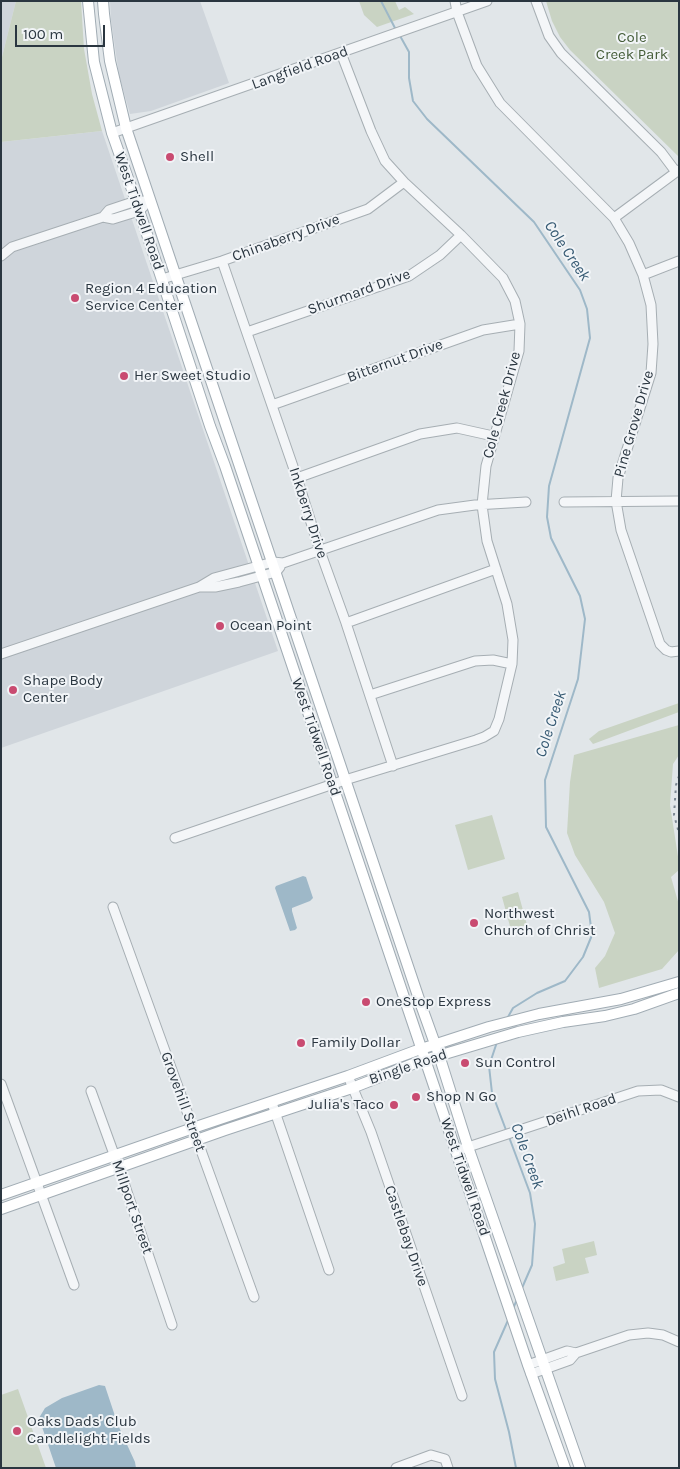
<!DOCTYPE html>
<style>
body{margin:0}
#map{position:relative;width:680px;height:1469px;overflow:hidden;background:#e1e6e9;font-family:Karla,sans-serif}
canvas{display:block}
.frame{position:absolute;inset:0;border:2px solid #2a3640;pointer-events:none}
.scale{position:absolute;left:15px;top:25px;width:90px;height:22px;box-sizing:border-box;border:2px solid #2a3640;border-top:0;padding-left:6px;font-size:15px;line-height:18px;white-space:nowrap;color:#2a3640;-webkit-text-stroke:4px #f1f4f7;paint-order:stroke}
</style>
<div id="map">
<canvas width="680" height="1469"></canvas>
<div class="frame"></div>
<div class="scale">100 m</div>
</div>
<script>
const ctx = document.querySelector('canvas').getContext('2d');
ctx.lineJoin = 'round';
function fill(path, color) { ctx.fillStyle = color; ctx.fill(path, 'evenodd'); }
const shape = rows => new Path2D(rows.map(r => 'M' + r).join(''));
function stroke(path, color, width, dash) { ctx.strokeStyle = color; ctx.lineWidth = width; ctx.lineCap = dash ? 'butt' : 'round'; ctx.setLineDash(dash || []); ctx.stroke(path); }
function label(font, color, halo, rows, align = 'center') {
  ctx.font = font + ' Karla,sans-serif'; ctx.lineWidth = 4; ctx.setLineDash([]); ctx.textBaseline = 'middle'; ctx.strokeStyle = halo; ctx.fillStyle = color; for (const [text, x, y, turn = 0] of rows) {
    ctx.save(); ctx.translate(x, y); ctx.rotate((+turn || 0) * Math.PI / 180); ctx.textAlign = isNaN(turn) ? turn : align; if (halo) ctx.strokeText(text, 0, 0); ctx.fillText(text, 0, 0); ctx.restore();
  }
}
fill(shape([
 [1,1,16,1,1,61],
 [110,1,200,1,229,83,151,111,130,114,119,75,111,20],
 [102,131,278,651,1,748,1,142]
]), '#cfd5db');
fill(shape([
 [16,1,81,1,84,49,92,94,102,131,1,142,1,61],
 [359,1,395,1,399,10,405,7,414,14,377,27,364,15],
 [546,1,679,1,679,157,570,50,560,37,552,21],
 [679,703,679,712,593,744,589,739,599,731],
 [679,725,679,755,673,764,670,805,679,863,679,870,671,877,679,905,679,950,662,969,599,988,595,968,605,956,615,933,604,902,575,855,567,833,570,782,574,755],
 [492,815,505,859,468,870,455,825],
 [518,892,527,925,511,930,502,897],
 [594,1241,597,1255,585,1258,589,1273,556,1281,553,1267,565,1263,562,1249],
 [18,1389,46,1468,1,1468,1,1395]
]), '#c9d3c3');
fill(shape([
 [303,876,306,877,313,898,310,901,292,908,292,911,297,928,295,930,290,931,275,888,276,886],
 [99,1385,105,1386,118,1425,135,1462,136,1468,56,1468,39,1418,45,1408,62,1398]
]), '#9eb8c8');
stroke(shape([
 [381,1,396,30],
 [399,34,409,52,409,78,413,101,427,119,534,222,580,290,587,309,590,338,549,486,547,517,551,538,580,596,585,619,578,679,545,780,546,827,589,912,592,935,583,957,565,981,537,993,513,1008,508,1017],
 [497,1042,489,1066,492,1093,506,1130],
 [509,1137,530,1193,535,1224,532,1265,522,1288],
 [513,1309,517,1299],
 [509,1318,494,1352,495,1379,509,1432,516,1468]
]), '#9eb8c8', 2);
const minor = shape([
 [455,1,457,12,477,66,500,103,614,218,629,243,643,275,651,305,653,344,651,373,618,478,616,501,621,530,660,644,666,650,671,652,679,651],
 [536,1,549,36,561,53,661,152,676,172],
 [112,133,487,1],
 [103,217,113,219,139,211,144,206],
 [614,218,679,170],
 [1,256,12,247,103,217,109,210,136,201,150,201],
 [222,261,297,478,320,551,346,623,393,766],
 [643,275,679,261],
 [162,279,222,261,368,209,404,182],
 [247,332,409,276,440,255,461,235],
 [272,405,483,330,520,324],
 [297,478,420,434,457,428,493,436],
 [564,502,679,501],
 [200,587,215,587,239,582,276,572,280,567],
 [346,623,496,569],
 [1,654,199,587,214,578,273,562,283,563,438,510,475,505,526,502],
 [370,695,475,661,493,660,512,664],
 [175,838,345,780,476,740,484,737,494,731,499,719,512,664,513,640,507,604,487,541,482,505,486,466,519,351,520,324,515,301,503,278,461,235,404,182,385,161,371,131,341,53],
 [113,907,254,1297],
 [348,1076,371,1132,462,1396],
 [1,1084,74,1285],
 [91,1091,119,1168,172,1325],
 [272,1103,329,1270],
 [456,1151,638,1091,661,1090,679,1097],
 [528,1365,567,1351,576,1353,629,1335,648,1333,663,1335,679,1342],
 [531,1374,570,1360,576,1353],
 [396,1468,431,1455,445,1459,448,1468]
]);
const major = shape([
 [88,1,94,62,112,133,136,201,210,426,225,466,528,1365,565,1468],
 [103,1,104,14,110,61,126,128,420,1002,439,1055,468,1147,580,1468],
 [1,1195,193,1128,348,1076,415,1051,489,1027,539,1014,621,999,679,982],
 [1,1209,225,1130,352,1088,418,1062,518,1032,563,1022,605,1016,634,1009,679,993]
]);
stroke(minor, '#a6aeb3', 11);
stroke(major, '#a1acb4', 12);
stroke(minor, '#f4f6f8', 9);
stroke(major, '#fff', 10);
stroke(shape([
 [679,776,676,785,674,815,679,833]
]), '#7b8792', 2, [2.5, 5]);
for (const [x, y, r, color] of [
 [170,157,5,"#c94b71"],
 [75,298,5,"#c94b71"],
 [124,376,5,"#c94b71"],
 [220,626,5,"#c94b71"],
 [13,690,5,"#c94b71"],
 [474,923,5,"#c94b71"],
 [366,1002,5,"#c94b71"],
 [301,1043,5,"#c94b71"],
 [465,1063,5,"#c94b71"],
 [416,1097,5,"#c94b71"],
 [394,1105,5,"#c94b71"],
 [17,1431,5,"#c94b71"]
]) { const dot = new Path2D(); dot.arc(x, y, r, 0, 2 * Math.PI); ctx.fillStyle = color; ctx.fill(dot); stroke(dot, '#f1f4f7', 2); }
label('15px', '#445c38', '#f1f4f7', [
 ["Cole",632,38],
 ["Creek Park",632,55]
]);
label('15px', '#2a3640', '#f1f4f7', [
 ["Langfield Road",300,68,-20],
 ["West Tidwell Road",139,211,71],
 ["Chinaberry Drive",286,238,-20],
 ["Shurmard Drive",359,292,-20],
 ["Bitternut Drive",395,361,-20],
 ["Cole Creek Drive",502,405,-75],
 ["Pine Grove Drive",634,424,-74],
 ["Inkberry Drive",308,513,72],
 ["West Tidwell Road",316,737,71],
 ["Bingle Road",408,1067,-19],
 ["Grovehill Street",183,1102,70],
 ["Deihl Road",581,1110,-19],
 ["West Tidwell Road",465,1177,71],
 ["Millport Street",132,1207,71],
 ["Castlebay Drive",406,1236,71]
]);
label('15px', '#2a3640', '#f1f4f7', [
 ["Shell",180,157],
 ["Region 4 Education",85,289],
 ["Service Center",85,306],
 ["Her Sweet Studio",134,376],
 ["Ocean Point",230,626],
 ["Shape Body",23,681],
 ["Center",23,698],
 ["Northwest",484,914],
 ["Church of Christ",484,931],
 ["OneStop Express",376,1002],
 ["Family Dollar",311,1043],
 ["Sun Control",475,1063],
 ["Shop N Go",426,1097],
 ["Julia's Taco",384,1105,"right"],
 ["Oaks Dads' Club",27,1422],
 ["Candlelight Fields",27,1439]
], 'left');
label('italic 16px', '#365a73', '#f1f4f7', [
 ["Cole Creek",567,251,56],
 ["Cole Creek",551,724,-72],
 ["Cole Creek",527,1156,70]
]);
</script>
